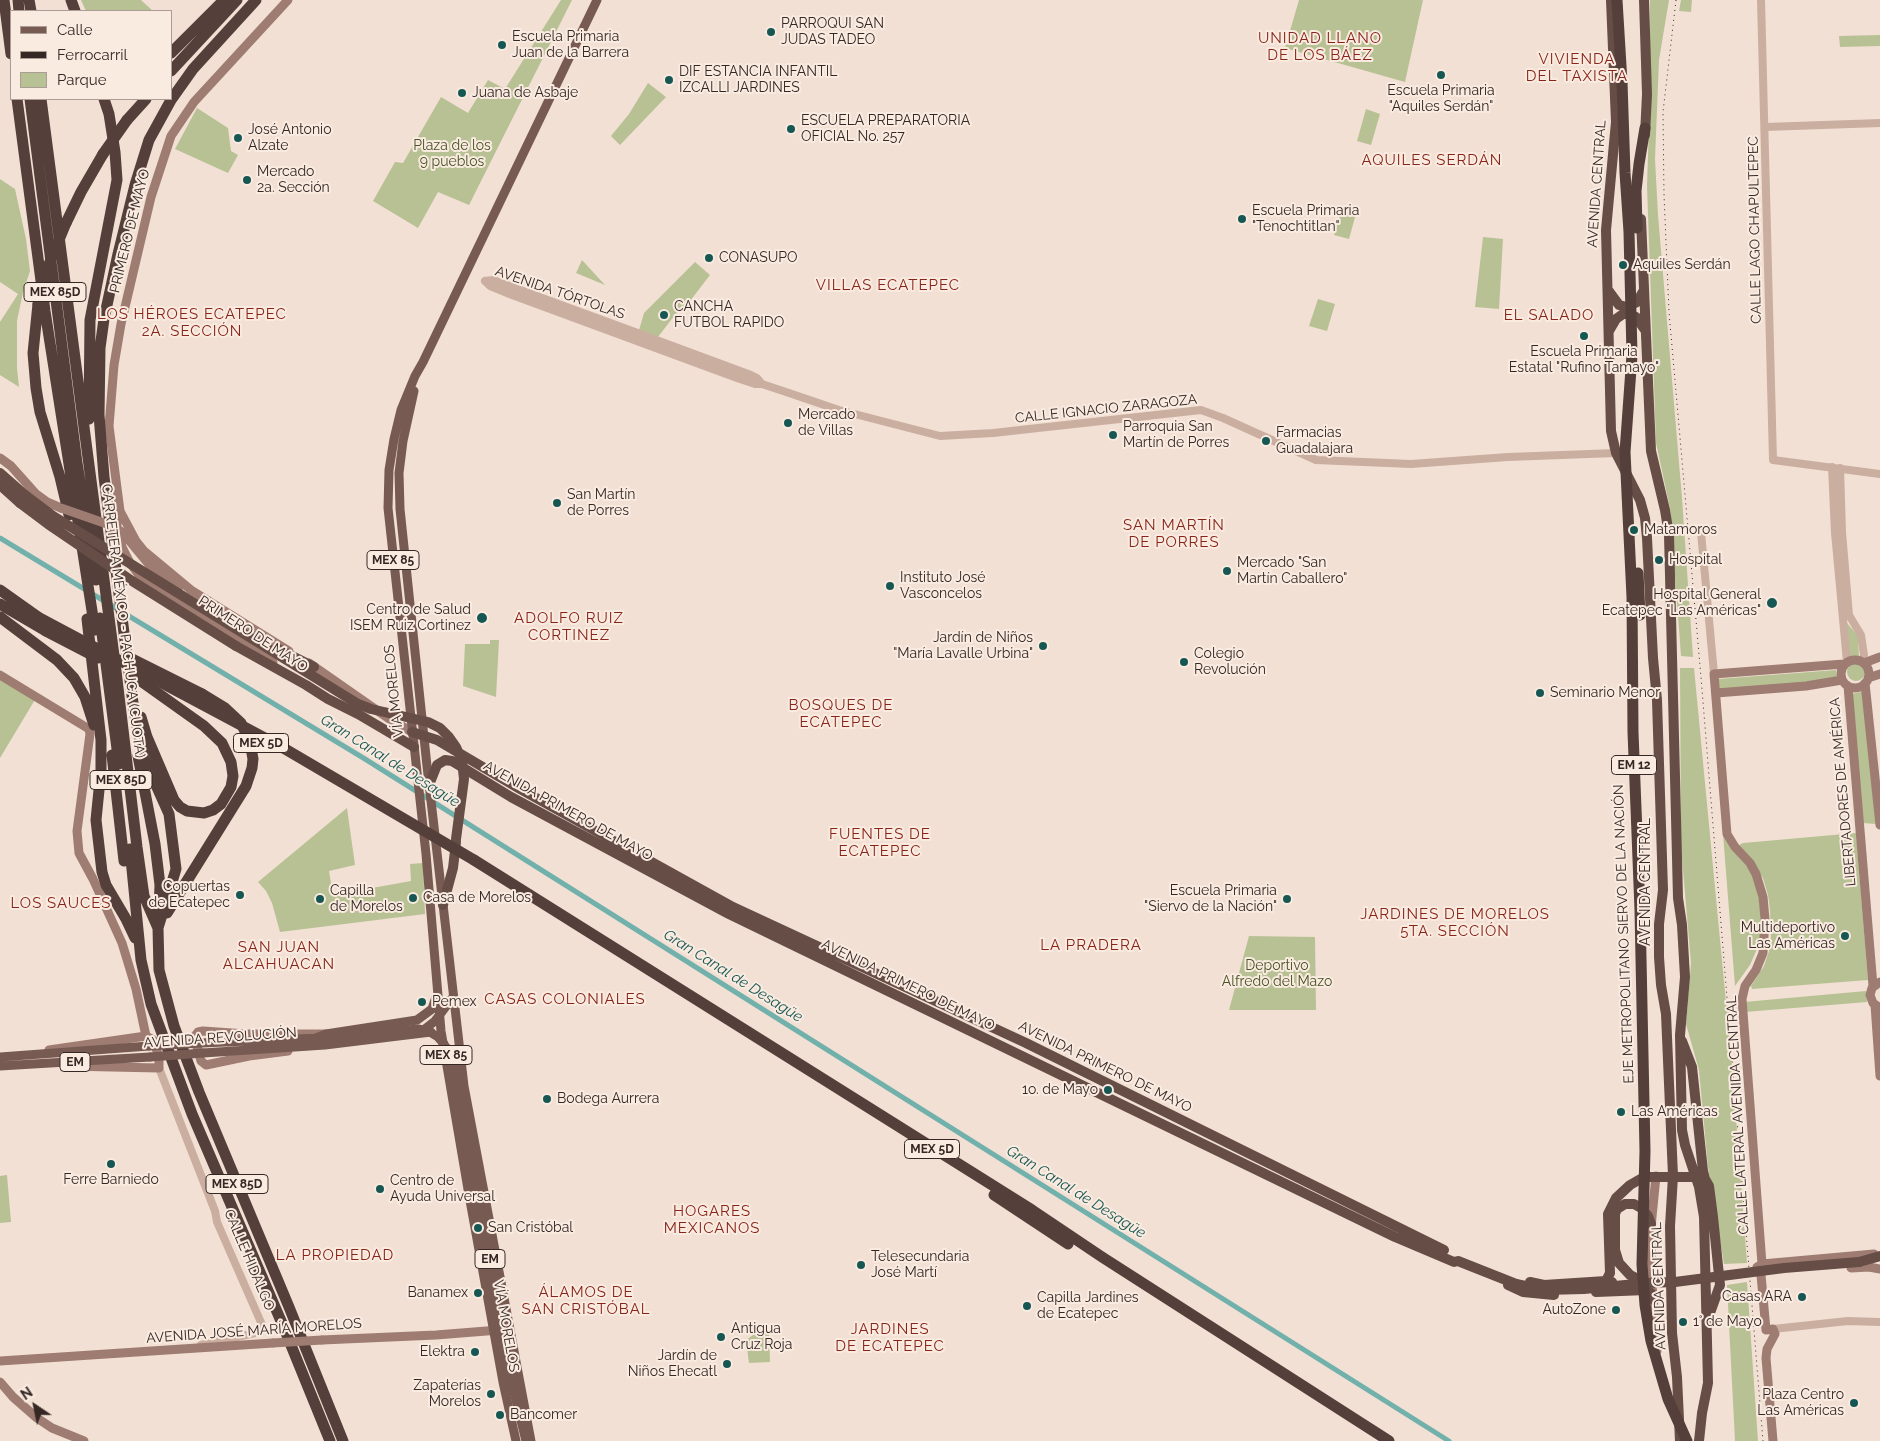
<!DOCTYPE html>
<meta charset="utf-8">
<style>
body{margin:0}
#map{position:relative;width:1880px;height:1441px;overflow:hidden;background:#f2e0d4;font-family:Raleway,sans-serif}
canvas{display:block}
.legend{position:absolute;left:10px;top:10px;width:162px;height:90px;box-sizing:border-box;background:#faebe1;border:1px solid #ab9d95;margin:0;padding:6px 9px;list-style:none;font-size:15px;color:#342724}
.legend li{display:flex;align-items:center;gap:10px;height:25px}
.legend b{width:25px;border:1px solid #ab9d95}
.north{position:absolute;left:10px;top:1381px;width:50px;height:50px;-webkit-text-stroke:4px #faebe1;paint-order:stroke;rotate:326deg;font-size:14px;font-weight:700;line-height:20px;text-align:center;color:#342724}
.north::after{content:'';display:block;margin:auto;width:18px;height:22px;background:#342724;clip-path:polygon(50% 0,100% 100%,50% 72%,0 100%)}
</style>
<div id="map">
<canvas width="1880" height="1441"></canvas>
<ul class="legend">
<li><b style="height:6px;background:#775b53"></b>Calle</li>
<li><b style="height:6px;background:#342724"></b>Ferrocarril</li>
<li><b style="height:14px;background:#b8c194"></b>Parque</li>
</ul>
<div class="north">N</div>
</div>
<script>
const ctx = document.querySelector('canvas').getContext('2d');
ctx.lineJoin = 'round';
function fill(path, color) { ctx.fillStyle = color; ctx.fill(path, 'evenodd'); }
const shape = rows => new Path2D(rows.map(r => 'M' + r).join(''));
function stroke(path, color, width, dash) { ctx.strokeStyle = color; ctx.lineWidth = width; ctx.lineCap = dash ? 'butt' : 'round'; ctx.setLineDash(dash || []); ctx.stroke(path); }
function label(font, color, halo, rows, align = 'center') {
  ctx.font = font + ' Raleway,sans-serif'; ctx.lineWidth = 4; ctx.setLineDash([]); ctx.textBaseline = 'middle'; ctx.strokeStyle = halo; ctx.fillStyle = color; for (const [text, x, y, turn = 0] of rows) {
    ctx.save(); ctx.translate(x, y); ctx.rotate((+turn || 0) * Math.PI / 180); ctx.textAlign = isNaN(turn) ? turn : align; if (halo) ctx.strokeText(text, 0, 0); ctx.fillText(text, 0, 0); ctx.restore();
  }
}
fill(shape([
 [81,0,141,0,153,11,86,11],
 [561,0,572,0,469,205,438,192,418,228,373,201,395,162,403,163,441,97,468,113,488,80,505,89],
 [1299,0,1423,0,1405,82,1285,48],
 [1650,0,1669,0,1659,60,1655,159,1658,215,1682,498,1693,657,1681,656,1670,508,1656,443,1647,186,1650,93],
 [1681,0,1692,0,1691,12,1679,11],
 [1880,35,1880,46,1840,47,1839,36],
 [648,83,666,97,620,145,611,136,629,114],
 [197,108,228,128,231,151,238,155,228,173,175,149],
 [1366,109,1380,114,1371,145,1357,141],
 [0,179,15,189,26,239,30,271,23,292,17,321,17,368,19,387,0,375,0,322,18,294,0,282],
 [1343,206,1357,210,1349,239,1334,235],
 [1483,237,1503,239,1499,309,1475,307],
 [582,260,605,285,576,273],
 [695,262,710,275,687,305,681,307,658,337,639,330,644,313],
 [1318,299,1335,304,1327,331,1309,326],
 [1847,623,1858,636,1859,658,1848,659],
 [490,640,499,640,496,697,463,686,465,644,490,644],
 '1847 672a9 9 0 1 1 18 0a9 9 0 1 1-18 0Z',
 [1680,668,1694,668,1732,1065,1747,1263,1724,1264,1708,1167,1699,1070,1686,1024,1691,963,1681,847],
 [1836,670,1837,680,1719,689,1718,679],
 [0,676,36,698,0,758],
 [1864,691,1876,824,1863,823,1852,694],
 [347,808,355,865,329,871,333,895,411,881,410,864,423,863,425,914,280,932,272,903,266,891,258,882],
 [1856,833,1868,980,1752,989,1751,986,1764,966,1769,951,1771,938,1770,910,1768,895,1763,878,1739,845,1743,843],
 [1723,834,1733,851,1747,866,1754,879,1759,898,1761,923,1760,942,1750,965,1735,986],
 [1249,936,1315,937,1316,1010,1229,1010],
 [1866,991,1867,1002,1745,1012,1744,1002],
 [7,1175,11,1222,0,1223,0,1176],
 [1747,1282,1758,1441,1735,1441,1727,1285],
 [769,1332,770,1362,749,1363,746,1340,756,1333]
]), '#b8c194');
stroke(shape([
 [0,538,365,759,1449,1441]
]), '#72b1ab', 5);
stroke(shape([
 [1761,0,1773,460,1880,474],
 [1765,127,1880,123],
 [485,281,493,280,635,332,751,375,757,378,762,384,789,393,839,410,940,436,993,433,1201,410,1223,418,1316,460,1411,464,1508,457,1616,453],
 [485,281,490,286,512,295,737,378,755,384,762,384],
 [1832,467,1835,533,1847,662],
 [1840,468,1842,532,1849,615,1861,635,1864,655,1862,662],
 [1701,532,1714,674],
 [159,1068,215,1211,217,1222,263,1327,261,1331,255,1333,201,1345],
 [1773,1329,1848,1321,1880,1322]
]), '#caaea0', 8);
stroke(shape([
 [288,0,194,102,171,136,151,197,121,324,114,365,109,426,120,511,136,541,144,551,191,590,289,651],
 [0,458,11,466,36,494,47,502,61,508],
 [120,511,117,520,117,529,122,547,130,563,139,575,162,592,273,662],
 [122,532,151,567,179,587],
 '1841 674a14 14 0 1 1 28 0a14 14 0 1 1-28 0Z',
 [309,663,388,718,412,732],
 [1864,663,1880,657],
 [0,675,89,729,90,734,77,831,79,853,93,879,122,943,136,989,146,1036],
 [1868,678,1880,674],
 [1865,683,1880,825],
 [1848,686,1873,986],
 [1716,693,1806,686,1842,680],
 [1875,1005,1880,1076],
 [1880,1008,1873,1003,1870,995,1872,988,1880,982],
 [49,1050,146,1036,153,1040,159,1057,159,1068,64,1066],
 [288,1051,249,1056,206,1065,201,1061,194,1037,198,1032,203,1031,246,1034,326,1034],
 [1656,1176,1651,1227,1652,1284,1657,1351],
 [1762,1264,1742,999,1745,986,1756,970,1763,953,1765,919,1763,897,1756,874,1750,863,1735,847,1727,834,1714,674,1844,664],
 [1851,1268,1869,1267,1880,1269],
 [322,1340,436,1335,499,1330],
 [0,1361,273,1343],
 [0,1382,13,1397,37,1418,52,1428,84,1441],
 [1773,1441,1766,1358,1767,1349,1775,1334,1773,1329,1766,1330,1761,1275,1758,1271,1757,1267,1762,1264,1874,1254]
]), '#9e7c72', 9);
stroke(shape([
 [414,391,403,441,399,473,400,509,427,766,464,1086,531,1441],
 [421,1032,435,1021,453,997],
 [316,1038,326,1034,417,1020,432,1009,436,997],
 [201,1043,321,1038],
 [446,1047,452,1058,456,1077],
 [203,1053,325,1045,431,1032],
 [0,1057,149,1046],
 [0,1066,150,1057],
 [516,1441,503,1382,469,1195,441,1031,426,854,388,508,389,470,394,439,401,410,415,376,423,362,597,0]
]), '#775b53', 9);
stroke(shape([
 [1611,0,1616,122,1606,230,1611,431,1616,453,1640,500,1645,518,1647,538,1653,658,1657,700,1663,890,1659,924,1659,957,1661,985,1666,1014,1673,1176,1670,1226,1672,1333,1677,1377,1680,1441],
 [1644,0,1647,94,1645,135],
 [1641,219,1651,451,1665,510,1669,535,1678,898,1682,925,1685,977,1680,1035,1682,1130,1685,1145,1699,1187,1704,1217,1708,1383,1702,1413,1699,1441],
 [1608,290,1619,305,1627,307,1637,302,1644,290],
 [1609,331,1616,319,1623,314,1627,314,1636,317,1645,330],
 [0,473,25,495],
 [0,485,20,503],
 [236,646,306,685,328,699,358,714,414,747],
 [278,649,314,667],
 [412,732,437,740,520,789,733,907,1026,1043,1444,1250],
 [429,785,437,765,445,760,452,761,511,797,729,914,1395,1237,1454,1262,1458,1261,1516,1284],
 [443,905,453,868,456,842],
 [1682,1041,1692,1067,1703,1171,1705,1179,1709,1186,1713,1217,1720,1285,1710,1313],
 [1859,1262,1880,1256],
 [1606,1281,1610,1273,1608,1214,1616,1198,1630,1185,1644,1177,1699,1177],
 [1530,1282,1544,1285,1606,1281,1612,1282],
 [1646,1283,1630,1275,1619,1263,1615,1250,1615,1214,1617,1209,1625,1204,1634,1204,1641,1208,1648,1216,1651,1224],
 [1508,1285,1523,1292,1554,1295],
 [1596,1292,1646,1290,1651,1293,1654,1300]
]), '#664d46', 10);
stroke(shape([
 [4,0,11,54],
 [18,0,19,11],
 [29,0,31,11],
 [71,0,75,11],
 [1617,0,1622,82],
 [171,53,224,0],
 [171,71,237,0],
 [17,99,45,311,95,630],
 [30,99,77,463,96,580],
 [41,99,116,671,137,847,144,896,158,928,159,970,174,1026,199,1092,289,1307,343,1441],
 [127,120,146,99],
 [66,223,81,192,103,154],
 [1637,228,1636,191,1639,164,1645,128],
 [38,304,33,353,36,388,40,412,60,477,69,515],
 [89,419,90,320,117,180,115,152,109,114,104,99],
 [0,590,38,617],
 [0,604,46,631],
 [0,617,57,660,74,678,85,697,94,725],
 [100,618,119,764],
 [87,619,101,740,101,770,96,820,102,872,106,885,126,919,135,938],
 [138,679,204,726,222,743,231,762,233,776,231,787,221,804,213,810,204,813,187,811,180,807,174,800,147,737,141,717],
 [112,755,124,861],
 [138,756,155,844,160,885,159,911],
 [130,849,141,960,151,1004,192,1114,284,1328,330,1441],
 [474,860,1032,1210,1102,1257,1389,1441],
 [167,913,246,786,252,768,253,759,250,742,241,723,225,708,202,694],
 [158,928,176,869,169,814,143,756,134,711,104,477,99,415,100,348,104,319,118,254,135,185,149,140,171,100,193,69,256,0],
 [994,1195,1068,1244]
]), '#553f3a', 11);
stroke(shape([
 [1676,0,1663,112,1664,195,1669,312,1701,677,1763,1441]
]), '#342724', 1, [1, 4]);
stroke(shape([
 [61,508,107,524,122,532],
 [273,1343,322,1340]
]), '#9e7c72', 9);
stroke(shape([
 [326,1038,418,1029,428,1031,438,1037,444,1044],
 [149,1046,201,1043],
 [150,1057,203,1053],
 [456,1077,511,1380,526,1441]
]), '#775b53', 9);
stroke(shape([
 [25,495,53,516,358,704,371,709,428,722,440,728,449,737,456,747,462,761,464,779,456,839],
 [20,503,48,524,129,579,236,646],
 [1516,1284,1545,1290,1584,1289,1646,1283,1675,1282,1784,1268,1859,1262]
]), '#664d46', 10);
stroke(shape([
 [1622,82,1625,173,1629,232,1632,355,1625,452,1632,597,1633,732,1640,910,1645,1151,1642,1264,1645,1305,1651,1341,1668,1399,1687,1441],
 [103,154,127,120],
 [38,304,47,269,66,223],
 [1638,573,1640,615],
 [38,617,280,746,474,860],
 [46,631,98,658],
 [128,657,202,694]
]), '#553f3a', 11);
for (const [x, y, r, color] of [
 [771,32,5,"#175753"],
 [502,45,5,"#175753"],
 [1441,75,5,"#175753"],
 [669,80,5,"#175753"],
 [462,93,5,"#175753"],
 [791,129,5,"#175753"],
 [238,138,5,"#175753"],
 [247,180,5,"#175753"],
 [1242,219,5,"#175753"],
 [709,258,5,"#175753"],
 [1623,265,5,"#175753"],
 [664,315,5,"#175753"],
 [1584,336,5,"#175753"],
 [788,423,5,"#175753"],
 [1113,435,5,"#175753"],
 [1266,441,5,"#175753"],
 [557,503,5,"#175753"],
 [1634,530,5,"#175753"],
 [1659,560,5,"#175753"],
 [1227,571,5,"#175753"],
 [890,586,5,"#175753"],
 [1772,603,6,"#175753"],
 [482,618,6,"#175753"],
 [1043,646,5,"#175753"],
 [1184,662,5,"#175753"],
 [1540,693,5,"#175753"],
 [240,895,5,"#175753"],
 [413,898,5,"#175753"],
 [320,899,5,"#175753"],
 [1287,899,5,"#175753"],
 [1845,936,5,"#175753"],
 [422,1002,5,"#175753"],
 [1108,1090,5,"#175753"],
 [547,1099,5,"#175753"],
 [1621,1112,5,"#175753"],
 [111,1164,5,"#175753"],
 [380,1189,5,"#175753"],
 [478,1228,5,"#175753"],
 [861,1265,5,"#175753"],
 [478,1293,5,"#175753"],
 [1802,1297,5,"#175753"],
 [1027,1306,5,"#175753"],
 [1616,1310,5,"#175753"],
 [1683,1322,5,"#175753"],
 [721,1337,5,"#175753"],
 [475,1352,5,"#175753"],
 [727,1364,5,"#175753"],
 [491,1394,5,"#175753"],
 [1854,1403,5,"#175753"],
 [500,1415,5,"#175753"]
]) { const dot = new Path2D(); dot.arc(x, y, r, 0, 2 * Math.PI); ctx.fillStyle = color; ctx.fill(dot); stroke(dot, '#faebe1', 2); }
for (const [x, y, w] of [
 [55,292,62],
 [393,560,52],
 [261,743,55],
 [1634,765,45],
 [121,780,62],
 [446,1055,52],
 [75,1062,30],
 [932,1149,55],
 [237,1184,62],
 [490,1259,30]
]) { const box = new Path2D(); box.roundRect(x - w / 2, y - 9.5, w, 19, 4); ctx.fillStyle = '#faebe1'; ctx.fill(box); stroke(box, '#342724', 1); }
label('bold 12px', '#342724', null, [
 ["MEX 85D",55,292],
 ["MEX 85",393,560],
 ["MEX 5D",261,743],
 ["EM 12",1634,765],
 ["MEX 85D",121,780],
 ["MEX 85",446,1055],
 ["EM",75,1062],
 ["MEX 5D",932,1149],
 ["MEX 85D",237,1184],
 ["EM",490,1259]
]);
label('14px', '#342724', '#faebe1', [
 ["PARROQUI SAN",781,24],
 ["JUDAS TADEO",781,40],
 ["Escuela Primaria",512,37],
 ["Juan de la Barrera",512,53],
 ["DIF ESTANCIA INFANTIL",679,72],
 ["IZCALLI JARDINES",679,88],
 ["Escuela Primaria",1441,91,"center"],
 ["\"Aquiles Serdán\"",1441,107,"center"],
 ["Juana de Asbaje",472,93],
 ["ESCUELA PREPARATORIA",801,121],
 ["OFICIAL No. 257",801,137],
 ["José Antonio",248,130],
 ["Alzate",248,146],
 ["Mercado",257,172],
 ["2a. Sección",257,188],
 ["Escuela Primaria",1252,211],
 ["\"Tenochtitlan\"",1252,227],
 ["CONASUPO",719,258],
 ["Aquiles Serdán",1633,265],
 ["CANCHA",674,307],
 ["FUTBOL RAPIDO",674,323],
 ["Escuela Primaria",1584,352,"center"],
 ["Estatal \"Rufino Tamayo\"",1584,368,"center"],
 ["Mercado",798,415],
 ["de Villas",798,431],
 ["Parroquia San",1123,427],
 ["Martín de Porres",1123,443],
 ["Farmacias",1276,433],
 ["Guadalajara",1276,449],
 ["San Martín",567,495],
 ["de Porres",567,511],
 ["Matamoros",1644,530],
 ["Hospital",1669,560],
 ["Mercado \"San",1237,563],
 ["Martín Caballero\"",1237,579],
 ["Instituto José",900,578],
 ["Vasconcelos",900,594],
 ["Hospital General",1761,595,"right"],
 ["Ecatepec \"Las Américas\"",1761,611,"right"],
 ["Centro de Salud",471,610,"right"],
 ["ISEM Ruiz Cortinez",471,626,"right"],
 ["Jardín de Niños",1033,638,"right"],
 ["\"María Lavalle Urbina\"",1033,654,"right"],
 ["Colegio",1194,654],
 ["Revolución",1194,670],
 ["Seminario Menor",1550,693],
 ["Copuertas",230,887,"right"],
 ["de Ecatepec",230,903,"right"],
 ["Capilla",330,891],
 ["de Morelos",330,907],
 ["Escuela Primaria",1277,891,"right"],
 ["\"Siervo de la Nación\"",1277,907,"right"],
 ["Casa de Morelos",423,898],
 ["Multideportivo",1835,928,"right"],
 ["Las Américas",1835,944,"right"],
 ["Pemex",432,1002],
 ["1o. de Mayo",1098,1090,"right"],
 ["Bodega Aurrera",557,1099],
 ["Las Américas",1631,1112],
 ["Ferre Barniedo",111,1180,"center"],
 ["Centro de",390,1181],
 ["Ayuda Universal",390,1197],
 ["San Cristóbal",488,1228],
 ["Telesecundaria",871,1257],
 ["José Martí",871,1273],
 ["Banamex",468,1293,"right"],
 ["Casas ARA",1792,1297,"right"],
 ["Capilla Jardines",1037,1298],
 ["de Ecatepec",1037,1314],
 ["AutoZone",1606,1310,"right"],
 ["1° de Mayo",1693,1322],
 ["Antigua",731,1329],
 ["Cruz Roja",731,1345],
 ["Elektra",465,1352,"right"],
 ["Jardín de",717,1356,"right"],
 ["Niños Ehecatl",717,1372,"right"],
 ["Zapaterías",481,1386,"right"],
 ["Morelos",481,1402,"right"],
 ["Plaza Centro",1844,1395,"right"],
 ["Las Américas",1844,1411,"right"],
 ["Bancomer",510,1415]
], 'left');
label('14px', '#495326', '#faebe1', [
 ["Plaza de los",452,146],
 ["9 pueblos",452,162],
 ["Deportivo",1277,966],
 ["Alfredo del Mazo",1277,982]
]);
label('14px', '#342724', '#faebe1', [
 ["AVENIDA CENTRAL",1597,184,-86],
 ["CALLE LAGO CHAPULTEPEC",1755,230,-91],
 ["PRIMERO DE MAYO",130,231,-76],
 ["AVENIDA TÓRTOLAS",560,293,19],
 ["CALLE IGNACIO ZARAGOZA",1106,409,-6],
 ["CARRETERA MÉXICO - PACHUCA (CUOTA)",123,621,83],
 ["PRIMERO DE MAYO",253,634,33],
 ["VÍA MORELOS",394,691,-96],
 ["LIBERTADORES DE AMÉRICA",1843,792,-95],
 ["AVENIDA PRIMERO DE MAYO",568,811,29],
 ["AVENIDA CENTRAL",1646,882,-90],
 ["EJE METROPOLITANO SIERVO DE LA NACIÓN",1624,934,-92],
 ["AVENIDA PRIMERO DE MAYO",908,985,26],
 ["AVENIDA REVOLUCIÓN",220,1038,-4],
 ["AVENIDA PRIMERO DE MAYO",1105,1067,26],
 ["CALLE LATERAL AVENIDA CENTRAL",1738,1115,-93],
 ["CALLE HIDALGO",249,1260,67],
 ["AVENIDA CENTRAL",1659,1286,-92],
 ["VÍA MORELOS",506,1326,80],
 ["AVENIDA JOSÉ MARÍA MORELOS",254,1331,-4]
]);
ctx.letterSpacing = '1px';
label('15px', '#882418', '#faebe1', [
 ["UNIDAD LLANO",1320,38],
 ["DE LOS BÁEZ",1320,55],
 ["VIVIENDA",1577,59],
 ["DEL TAXISTA",1577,76],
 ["AQUILES SERDÁN",1432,160],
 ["VILLAS ECATEPEC",888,285],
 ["LOS HÉROES ECATEPEC",192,314],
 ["2A. SECCIÓN",192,331],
 ["EL SALADO",1549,315],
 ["SAN MARTÍN",1174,525],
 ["DE PORRES",1174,542],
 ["ADOLFO RUIZ",569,618],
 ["CORTINEZ",569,635],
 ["BOSQUES DE",841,705],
 ["ECATEPEC",841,722],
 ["FUENTES DE",880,834],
 ["ECATEPEC",880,851],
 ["LOS SAUCES",61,903],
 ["JARDINES DE MORELOS",1455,914],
 ["5TA. SECCIÓN",1455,931],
 ["LA PRADERA",1091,945],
 ["SAN JUAN",279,947],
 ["ALCAHUACAN",279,964],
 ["CASAS COLONIALES",565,999],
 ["HOGARES",712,1211],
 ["MEXICANOS",712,1228],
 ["LA PROPIEDAD",335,1255],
 ["ÁLAMOS DE",586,1292],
 ["SAN CRISTÓBAL",586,1309],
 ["JARDINES",890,1329],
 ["DE ECATEPEC",890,1346]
]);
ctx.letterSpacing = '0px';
label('italic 15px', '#175753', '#faebe1', [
 ["Gran Canal de Desagüe",390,761,32],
 ["Gran Canal de Desagüe",733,976,32],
 ["Gran Canal de Desagüe",1076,1192,32]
]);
</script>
